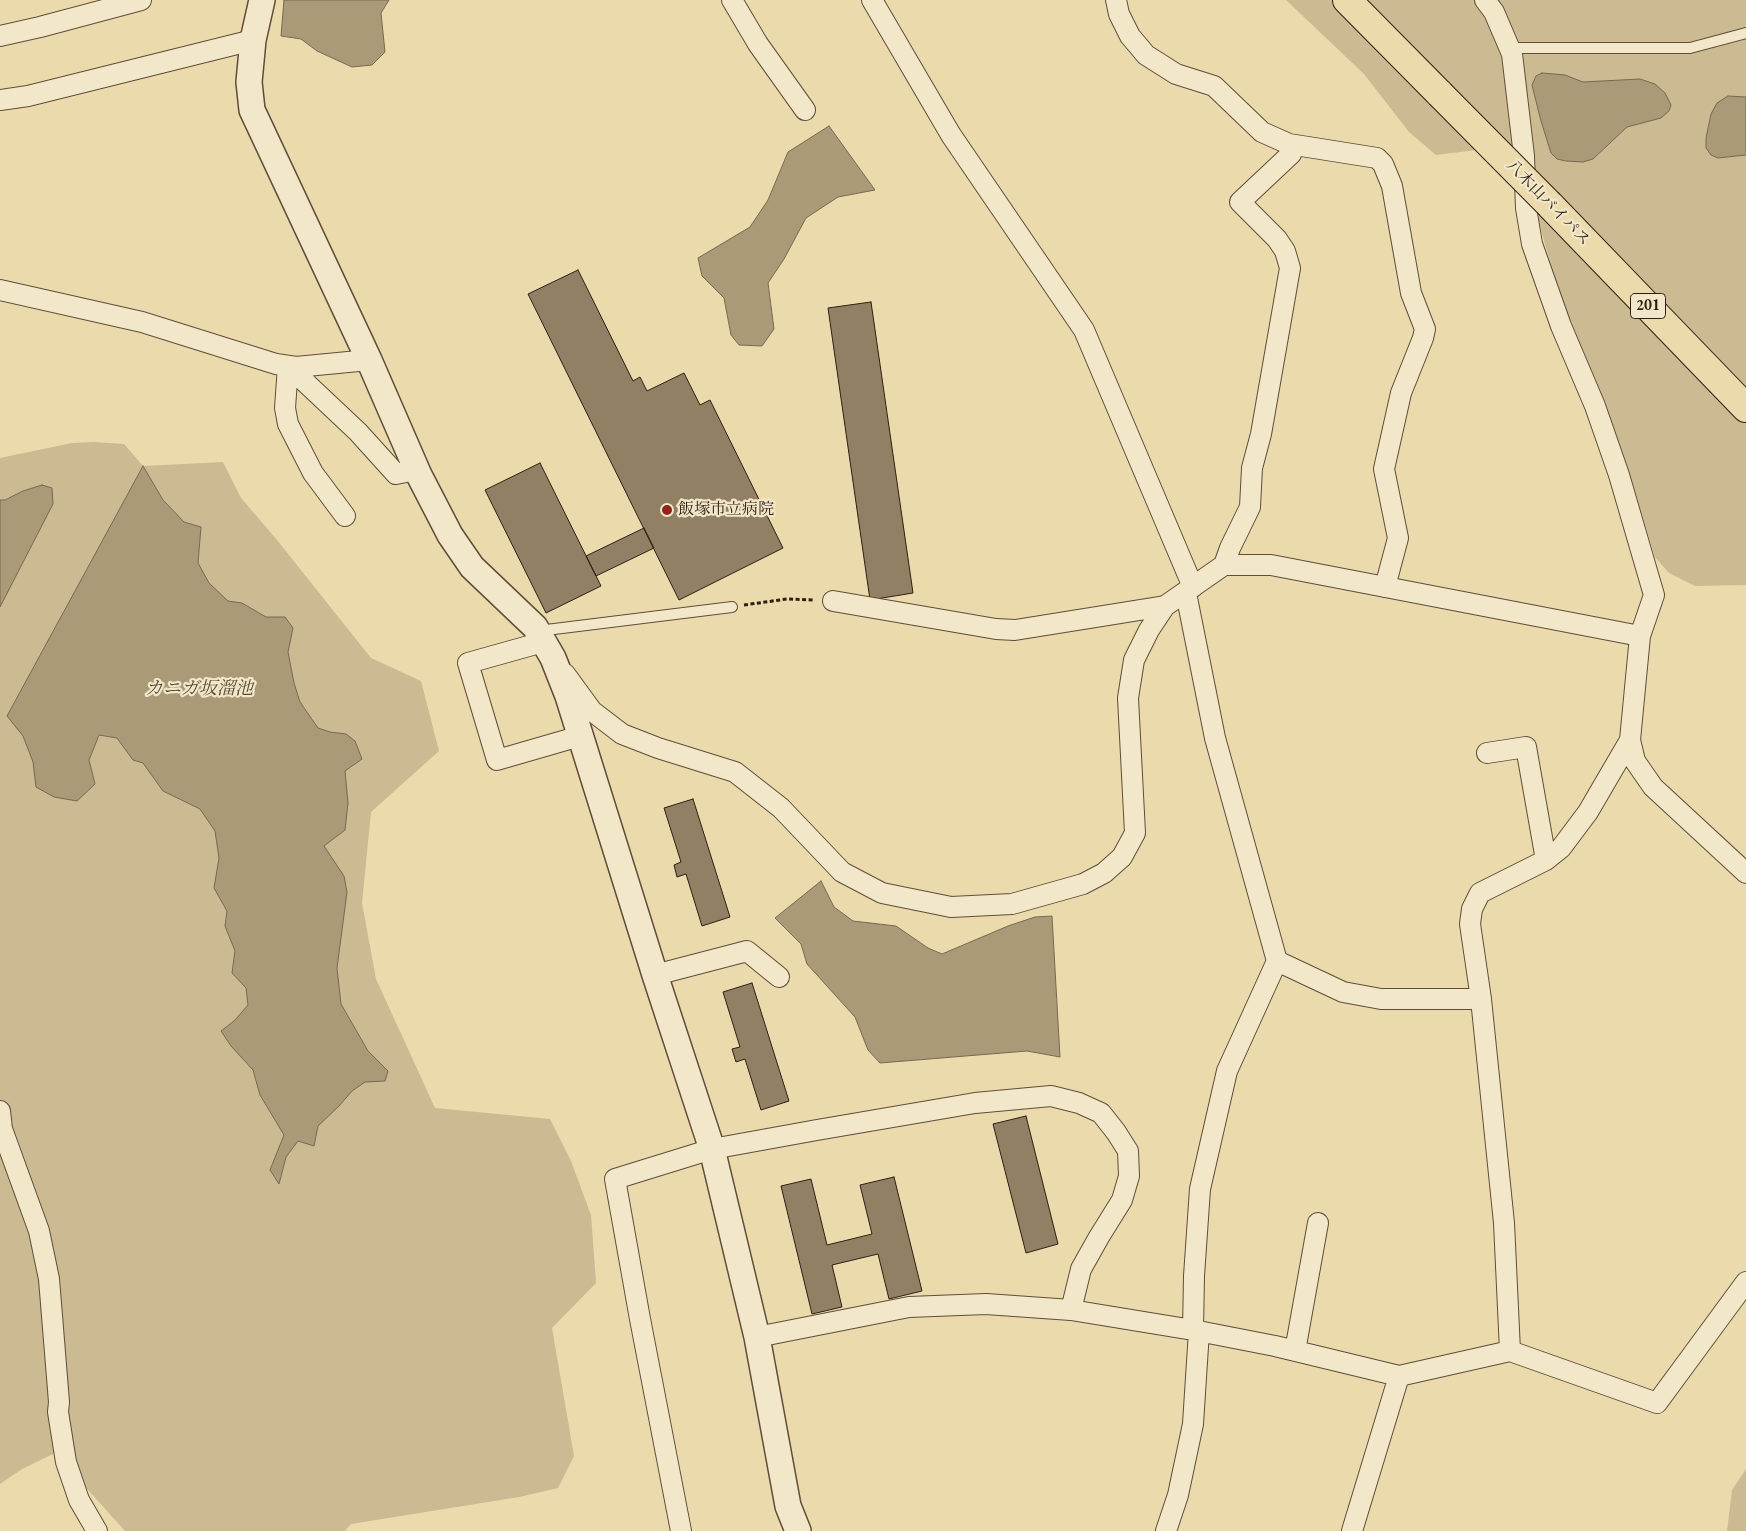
<!DOCTYPE html>
<meta charset="utf-8">
<style>
body{margin:0}
canvas{display:block;background:#ebdaac}
</style>
<canvas width="1746" height="1531"></canvas>
<script>
const ctx = document.querySelector('canvas').getContext('2d');
ctx.lineJoin = 'round';
function fill(path, color) { ctx.fillStyle = color; ctx.fill(path, 'evenodd'); }
const shape = rows => new Path2D(rows.map(r => 'M' + r).join(''));
function stroke(path, color, width, dash) { ctx.strokeStyle = color; ctx.lineWidth = width; ctx.lineCap = dash ? 'butt' : 'round'; ctx.setLineDash(dash || []); ctx.stroke(path); }
function label(font, color, halo, rows, align = 'center') {
  ctx.font = font + ' "EB Garamond","Noto Serif JP",serif'; ctx.lineWidth = 4.5; ctx.setLineDash([]); ctx.textBaseline = 'middle'; ctx.strokeStyle = halo; ctx.fillStyle = color; for (const [text, x, y, turn = 0] of rows) {
    ctx.save(); ctx.translate(x, y); ctx.rotate((+turn || 0) * Math.PI / 180); ctx.textAlign = isNaN(turn) ? turn : align; if (halo) ctx.strokeText(text, 0, 0); ctx.fillText(text, 0, 0); ctx.restore();
  }
}
fill(shape([
 [1286,0,1746,0,1746,585,1695,586,1669,573,1655,557,1626,462,1559,293,1546,248,1538,218,1544,184,1517,145,1436,155,1409,132,1364,74],
 [94,442,124,444,143,466,223,462,241,498,277,540,371,658,421,681,439,751,371,812,362,903,376,979,435,1108,550,1119,571,1161,591,1215,596,1283,552,1328,574,1456,558,1488,519,1497,351,1524,345,1531,125,1531,55,1453,22,1469,0,1484,0,458,72,443],
 [1746,1469,1746,1531,1727,1531,1732,1490]
]), '#cbba92');
const water = shape([
 [284,0,389,0,381,13,385,52,372,65,352,67,317,51,301,39,281,36,284,0],
 [1542,73,1565,75,1583,82,1640,79,1655,84,1665,93,1671,105,1669,111,1661,118,1627,127,1593,159,1583,162,1566,161,1557,159,1551,153,1541,121,1532,85,1536,76,1542,73],
 [1728,96,1746,97,1746,155,1718,158,1711,155,1706,148,1706,138,1711,114,1717,103,1728,96],
 [829,126,875,190,838,197,806,218,784,259,768,283,774,329,762,346,739,345,731,335,724,298,702,276,698,258,750,227,768,200,788,152,829,126],
 [143,466,163,500,184,522,201,527,198,563,209,583,228,601,242,603,266,617,285,617,293,628,288,652,294,683,300,702,318,728,330,732,346,734,355,741,362,759,345,771,348,803,345,830,324,846,344,876,347,892,337,968,341,1004,368,1051,388,1071,385,1081,365,1082,352,1091,339,1106,318,1126,314,1146,298,1141,286,1157,279,1184,270,1170,284,1135,260,1095,253,1070,231,1046,221,1031,234,1021,248,1005,246,988,232,973,235,951,225,926,227,911,214,888,219,858,215,831,200,809,163,791,143,763,133,760,117,738,99,735,89,760,95,784,77,801,54,797,36,787,33,762,23,736,7,716,143,466],
 [42,485,52,488,53,504,0,607,0,500,5,500,23,491,42,485],
 [821,881,834,907,853,921,896,926,928,948,942,954,1008,926,1035,917,1052,916,1060,1057,1027,1051,880,1063,868,1050,855,1017,807,964,801,944,775,918,821,881]
]);
fill(water, '#ab9a78');
stroke(water, '#7a6850', 1);
const building = shape([
 [578,270,633,381,640,377,647,391,684,373,700,405,710,400,783,548,679,600,528,294,578,270],
 [871,302,913,593,870,600,828,308,871,302],
 [540,463,601,586,546,613,485,490,540,463],
 [644,528,654,548,596,576,586,556,644,528],
 [693,799,730,917,702,926,686,874,677,877,674,865,681,862,664,808,693,799],
 [752,983,789,1101,761,1110,745,1059,736,1062,732,1049,740,1047,723,992,752,983],
 [1026,1116,1058,1244,1026,1253,993,1124,1026,1116],
 [894,1177,922,1291,889,1299,878,1254,832,1265,842,1307,812,1314,781,1186,811,1179,827,1245,872,1234,860,1185,894,1177]
]);
fill(building, '#918063');
stroke(building, '#301e13', 1);
const service = shape([
 [1509,48,1690,48,1746,33],
 [538,631,732,607]
]);
const minor = shape([
 [732,0,758,44,805,110],
 [872,0,951,135,1084,330,1193,587],
 [1116,0,1119,14,1130,36,1146,55,1176,74,1214,86,1262,132,1289,144,1377,158,1383,164,1392,186,1411,293,1425,329,1423,338,1401,393,1384,469,1398,538,1385,587],
 [1485,0,1494,12,1512,54,1524,156,1526,208,1532,244,1561,326,1595,406,1619,475,1654,595,1640,636,1630,740,1635,761,1653,787,1746,873],
 [0,36,40,27,141,0],
 [0,100,28,96,253,40],
 [0,290,142,322,276,364,296,367,369,360],
 [288,366,358,432,396,474,416,470],
 [288,366,285,408,288,424,313,473,345,516],
 [1224,565,1230,548,1250,507,1252,468,1261,434,1290,268,1285,251,1277,239,1240,202,1291,154,1293,145],
 [1186,593,1215,738,1277,961,1227,1071,1200,1189,1194,1276,1193,1330],
 [833,601,996,629,1015,630,1165,606],
 [543,642,468,663,497,760,580,736],
 [565,674,592,711,622,734,658,748,735,772,781,808,842,872,882,893,951,907,1012,904,1083,884,1104,873,1122,857,1135,833,1128,698,1134,660,1149,630,1165,606,1224,565,1271,565,1640,636],
 [1487,753,1526,747,1546,860],
 [1277,961,1343,992,1381,999,1481,999],
 [655,975,747,951,779,977],
 [0,1111,2,1129,39,1231,49,1279,59,1402,58,1412,66,1462,79,1500,97,1531],
 [757,1337,909,1307,986,1304,1071,1310,1193,1330,1275,1346,1399,1376,1510,1351,1657,1403,1746,1282],
 [1295,1351,1318,1223],
 [1510,1351,1504,1223,1481,999,1470,924,1472,909,1480,893,1546,860,1561,848,1588,812,1630,740],
 [681,1531,640,1319,615,1179,712,1149,817,1130,975,1103,1051,1096,1079,1103,1101,1113,1116,1132,1128,1151,1129,1176,1122,1200,1099,1237,1081,1269,1071,1310],
 [1166,1531,1178,1495,1193,1424,1199,1331],
 [1352,1531,1399,1376]
]);
const tertiary = shape([
 [262,0,253,40,249,82,252,110,260,127,369,360,419,475,450,535,472,567,535,627,553,658,568,696,655,975,712,1149,757,1337,788,1506,798,1531]
]);
const trunk = shape([
 [1347,0,1440,94],
 [1550,205,1746,408]
]);
stroke(service, '#5f4d39', 12);
stroke(minor, '#5f4d39', 22);
stroke(tertiary, '#5f4d39', 28);
stroke(trunk, '#301e13', 30);
stroke(shape([
 [744,605,787,599,815,600]
]), '#301e13', 3, [4, 2.5]);
stroke(service, '#f2e7c9', 10);
stroke(minor, '#f2e7c9', 20);
stroke(tertiary, '#f2e7c9', 25);
stroke(trunk, '#ebdaac', 28);
const trunkBridge = shape([
 [1440,94,1550,205]
]);
stroke(trunkBridge, '#301e13', 30, []);
stroke(trunkBridge, '#ebdaac', 28);
for (const [x, y, r, color] of [
 [667,510,6,"#8f2418"]
]) { const dot = new Path2D(); dot.arc(x, y, r, 0, 2 * Math.PI); ctx.fillStyle = color; ctx.fill(dot); stroke(dot, '#f2e7c9', 2); }
for (const [x, y, w] of [
 [1648,306,35]
]) { const box = new Path2D(); box.roundRect(x - w / 2, y - 12.5, w, 25, 4); ctx.fillStyle = '#f2e7c9'; ctx.fill(box); stroke(box, '#301e13', 1); }
label('bold 15px', '#301e13', null, [
 ["201",1648,306]
]);
label('16px', '#301e13', '#f2e7c9', [
 ["八木山バイパス",1548,203,46]
]);
label('16px', '#301e13', '#f2e7c9', [
 ["飯塚市立病院",678,510]
], 'left');
label('italic 18px', '#5b4936', '#f2e7c9', [
 ["カニガ坂溜池",199,689]
]);
</script>
